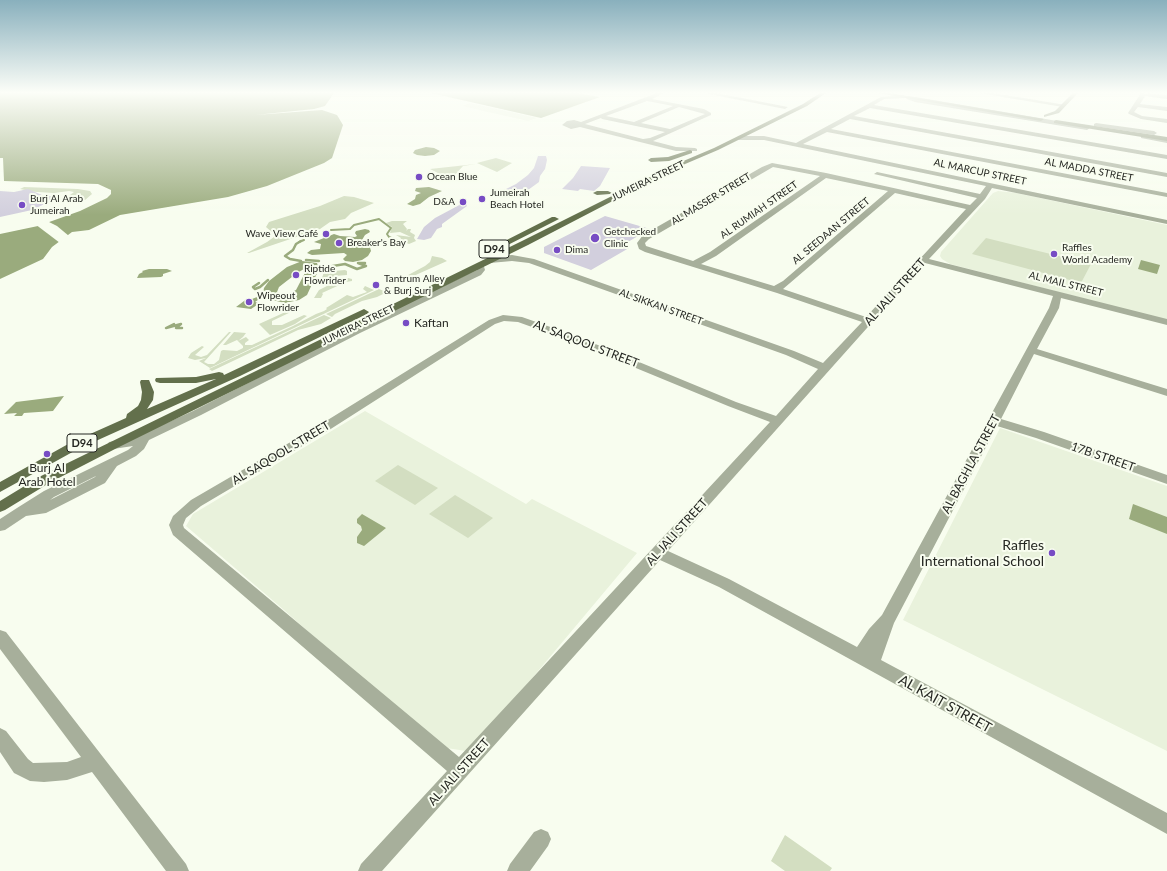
<!DOCTYPE html>
<meta charset="utf-8">
<style>
body{margin:0}
canvas{display:block;background:#f8fdef}
</style>
<canvas width="1167" height="871"></canvas>
<script>
const ctx = document.querySelector('canvas').getContext('2d');
ctx.lineJoin = 'round';
function fill(path, color) { ctx.fillStyle = color; ctx.fill(path, 'evenodd'); }
const shape = rows => new Path2D(rows.map(r => 'M' + r).join(''));
function stroke(path, color, width, dash) { ctx.strokeStyle = color; ctx.lineWidth = width; ctx.lineCap = dash ? 'butt' : 'round'; ctx.setLineDash(dash || []); ctx.stroke(path); }
function label(font, color, halo, rows, align = 'center') {
  ctx.font = font + ' Lato,sans-serif'; ctx.lineWidth = 4; ctx.setLineDash([]); ctx.textBaseline = 'middle'; ctx.strokeStyle = halo; ctx.fillStyle = color; for (const [text, x, y, turn = 0] of rows) {
    ctx.save(); ctx.translate(x, y); ctx.rotate((+turn || 0) * Math.PI / 180); ctx.textAlign = isNaN(turn) ? turn : align; if (halo) ctx.strokeText(text, 0, 0); ctx.fillText(text, 0, 0); ctx.restore();
  }
}
fill(shape([
 [470,103,537,118,528,121,462,106],
 [998,191,1016,193,1167,225,1167,320,950,264,942,259,940,256,941,252,993,193],
 [365,411,526,504,532,499,637,553,487,732,466,751,440,747,430,741,284,610,186,526,193,514],
 [1000,428,1167,486,1167,751,903,620]
]), '#e9f2dc');
fill(shape([
 [496,158,512,163,497,172,477,163],
 [476,164,463,166,453,177,448,175,442,175,430,169],
 [24,187,78,189,90,191,92,194,85,200,82,200,82,198,79,197,66,198,74,192,69,191,54,193,22,191,25,190,20,189],
 [344,196,354,197,374,203,351,213,345,219,330,222,320,229,249,253,247,253,267,242,274,237,274,234,266,227,269,222,320,206],
 [392,221,407,221,403,224,407,229,406,231,408,229,411,229,410,232,415,235,414,238,416,241,409,244,400,240,401,238,396,235,411,237,400,232,390,233,392,227,386,223],
 [986,238,1091,264,1081,283,972,254],
 [432,256,442,258,447,261,400,282,397,281,425,266,430,262],
 [345,270,347,271,347,275,334,276,331,279,337,280,348,278,352,279,352,281,346,282,322,293,323,294,321,298,314,298,319,290,329,285,329,284,321,281,324,272],
 [365,286,374,290,210,368,199,361,206,358,195,360,188,358,191,353,202,346,204,347,195,355,201,357,207,355,229,332,231,332,204,362,208,364,214,364,219,360,221,351,223,350,237,351,243,348,243,346,237,340,226,345,223,345,234,332,246,333,243,337,238,341,246,337,249,340,245,343,245,345,252,345,293,326,316,314,324,311,327,309,326,308,347,295,353,297,367,292,363,289],
 [379,289,386,292,385,293,377,297,362,301,335,314,332,317,326,314],
 [292,309,295,310,272,321,272,325,282,325,304,315,307,316,295,324,270,335,259,324],
 [324,315,331,318,321,324,298,330,212,371,209,369],
 [398,465,438,488,415,505,375,481],
 [455,495,493,518,468,538,429,514],
 [785,835,832,868,830,871,785,871,771,861]
]), '#d3dec1');
fill(shape([
 [0,93,334,93,325,106,314,109,255,115,322,110,337,115,343,125,332,158,324,163,267,186,228,197,120,215,89,230,72,232,52,247,43,259,0,279,0,234,38,226,80,211,107,198,111,194,111,190,98,184,4,181,3,158,0,158],
 [431,93,578,93,600,97,541,118],
 [426,147,434,148,440,151,434,155,425,156,417,155,413,153,415,150],
 [429,187,442,191,429,197,420,204,413,206,407,204,415,199,416,195,421,193,415,191,416,188],
 [365,229,369,230,370,232,365,235,359,245,369,244,371,251,368,256,362,260,353,262,345,261,343,259,347,255,344,253,312,255,307,253,311,250,320,249,321,244,314,242,334,234,340,236,355,237,357,236,355,233,356,231],
 [1141,260,1160,265,1157,274,1138,269],
 [149,269,167,269,172,271,163,274,163,276,161,277,137,278,139,274,143,272,142,271],
 [262,295,265,295,255,302,260,303,251,309,236,307,248,298,252,299],
 [64,396,53,411,24,413,22,416,14,416,17,413,4,414,16,402],
 [1133,504,1167,517,1167,534,1129,519],
 [362,514,386,528,364,546,357,543,357,537,362,530,361,526,357,523,357,519]
]), '#9aab7d');
fill(shape([
 [47,221,57,226,69,236,60,243,35,224]
]), '#f8fdef');
stroke(shape([
 [331,230,350,229,354,225,379,219,391,228,387,234,389,237,401,242],
 [299,242,304,240]
]), '#9aab7d', 2);
stroke(shape([
 [399,241,403,243],
 [306,260,319,261],
 [301,261,290,259,285,256,293,250,296,244,301,241],
 [327,267,345,264,357,269,366,266,358,263,365,263],
 [255,289,260,287,268,280],
 [255,289,253,287,259,283],
 [174,324,166,328,181,324,176,328,182,328]
]), '#9aab7d', 2.5);
fill(shape([
 [302,261,317,263,319,269,307,295,299,300,285,303,268,299,263,293,264,288,269,281,287,267,302,261],
 [304,269,307,269,296,290,285,295,277,292,279,287,297,273,304,269]
]), '#9aab7d');
fill(shape([
 [538,156,546,156,547,160,545,169,540,176,539,182,528,190,497,197,496,194,516,184,528,175,534,168],
 [581,166,610,168,600,186,594,191,580,189,578,191,562,189,573,178],
 [28,189,42,195,59,197,32,210,0,217,0,191,14,192],
 [465,202,467,206,442,224,442,227,437,229,431,238,424,240,417,239,424,227,435,218],
 [605,216,650,229,621,246,629,248,591,270,544,253,544,247]
]), '#d2cfdd');
fill(shape([
 [657,93,664,93,652,99,704,109,711,113,711,115,653,141,676,147,695,148,697,149,697,151,676,151,580,127,571,129,562,125,567,121,574,120,581,122,657,93],
 [647,101,673,106,634,122,606,116,647,101],
 [679,107,705,114,670,129,641,123,679,107],
 [601,118,602,119,665,132,650,138,643,139,585,124,601,118],
 [704,93,716,93,788,107,785,109,704,93],
 [979,93,993,93,1066,105,1063,107,979,93],
 [1141,93,1167,95,1167,99,1145,96,1140,104,1167,107,1167,111,1138,107,1134,112,1142,116,1167,119,1167,123,1141,119,1129,114,1128,113,1141,93],
 [902,95,904,96,904,98,884,99,874,105,1167,155,1167,159,870,108,854,116,1167,173,1167,177,850,119,831,129,1167,193,1167,197,827,132,803,144,1167,220,1167,224,992,188,985,199,929,259,1167,319,1167,325,1061,298,1059,308,1037,349,1167,389,1167,396,1034,354,1001,419,1044,432,1167,475,1167,484,1036,438,997,426,894,623,881,660,1167,813,1167,834,719,587,660,560,382,871,358,871,361,864,447,771,173,535,169,525,173,516,191,500,318,426,489,320,503,315,522,317,576,336,736,402,776,416,818,369,786,355,529,263,512,261,490,263,486,260,490,257,512,255,534,259,794,351,823,363,862,322,777,293,645,252,639,249,637,243,643,235,762,167,772,163,826,173,970,205,977,198,874,174,877,172,980,194,986,186,764,140,739,140,736,138,739,136,764,136,796,143,881,97,902,95],
 [773,167,820,176,710,252,693,261,646,246,645,243,649,239,773,167],
 [826,178,888,191,783,281,774,286,701,264,716,256,826,178],
 [895,193,966,209,866,317,783,289,895,193],
 [925,263,1053,296,1049,308,882,615,869,629,857,647,729,579,668,551,925,263],
 [504,321,518,322,568,340,728,406,770,422,459,757,184,528,183,525,186,518,201,506,326,432,495,324,504,321],
 [909,96,1087,126,1090,128,1087,130,915,102,907,99,906,98,909,96],
 [1096,123,1154,131,1157,133,1154,135,1094,126,1094,124,1096,123],
 [1143,135,1167,139,1167,143,1141,138,1141,136,1143,135],
 [480,262,483,263,485,270,481,275,360,333,201,415,149,440,144,449,136,456,117,466,105,483,46,513,26,516,5,530,0,531,0,519,17,508,44,491,128,450,133,446,113,449,109,448,107,445,109,442,128,439,140,435,193,411,354,329,475,271,477,270,476,265,480,262],
 [96,476,95,477,50,500,54,497,96,476],
 [0,630,6,632,186,864,189,871,166,871,92,772,67,780,44,782,30,781,14,773,0,752,0,728,6,731,28,759,33,763,67,762,81,757,0,649,0,630],
 [541,829,548,832,551,839,548,846,530,871,507,871,510,864,534,832,541,829]
]), '#a7af9b');
fill(shape([
 [877,93,890,93,1044,119,1041,121,877,93],
 [1073,93,1078,93,1059,113,1044,117,1044,115,1055,111,1073,93],
 [1056,120,1167,137,1167,141,1054,123,1054,121,1056,120]
]), '#7f8a6c');
fill(shape([
 [820,93,826,93,807,106,718,150,678,167,528,245,117,448,51,482,5,510,0,512,0,501,41,476,522,241,674,165,714,148,803,104,820,93],
 [690,150,692,151,692,153,669,161,651,162,648,160,651,158,668,157,690,150],
 [608,191,612,193,610,194,597,195,593,193,597,191,608,191],
 [552,217,555,217,559,219,492,253,486,253,485,251,552,217],
 [364,309,369,312,367,314,240,376,78,449,0,492,0,482,70,443,126,418,127,414,138,406,141,400,142,392,140,382,141,380,149,380,154,392,153,400,147,409,216,379,196,383,160,383,156,382,155,380,156,378,196,377,219,372,223,373,224,375,364,309]
]), '#63704c');
const sky = ctx.createLinearGradient(0, 0, 0, 215);
sky.addColorStop(0, '#89b0bd');
sky.addColorStop(0.43, '#fcfef8');
sky.addColorStop(1, '#fcfef800');
ctx.fillStyle = sky;
ctx.fillRect(0, 0, 1167, 215);
for (const [x, y, r, color] of [
 [419,177,4,"#774cc4"],
 [482,199,4,"#774cc4"],
 [463,202,4,"#774cc4"],
 [22,205,4,"#774cc4"],
 [326,234,4,"#774cc4"],
 [595,238,5,"#774cc4"],
 [339,243,4,"#774cc4"],
 [557,250,4,"#774cc4"],
 [1054,254,4,"#774cc4"],
 [296,275,4,"#774cc4"],
 [376,285,4,"#774cc4"],
 [249,302,4,"#774cc4"],
 [406,323,4,"#774cc4"],
 [47,454,4,"#774cc4"],
 [1052,553,4,"#774cc4"]
]) { const dot = new Path2D(); dot.arc(x, y, r, 0, 2 * Math.PI); ctx.fillStyle = color; ctx.fill(dot); stroke(dot, '#f8fdef', 1.5); }
label('10px', '#252722', '#f8fdef', [
 ["AL MADDA STREET",1089,170,11],
 ["AL MARCUP STREET",980,172,12],
 ["JUMEIRA STREET",648,181,-26],
 ["AL MASSER STREET",711,199,-31],
 ["AL RUMIAH STREET",759,210,-35],
 ["AL SEEDAAN STREET",831,231,-40],
 ["AL MAIL STREET",1066,284,14],
 ["AL SIKKAN STREET",661,307,20],
 ["JUMEIRA STREET",358,325,-26]
]);
label('10px', '#252722', '#f8fdef', [
 ["Ocean Blue",427,177],
 ["Jumeirah",490,193],
 ["Beach Hotel",490,205],
 ["Burj Al Arab",30,199],
 ["Jumeirah",30,211],
 ["D&A",455,202,"right"],
 ["Getchecked",604,232],
 ["Clinic",604,244],
 ["Wave View Café",318,234,"right"],
 ["Breaker's Bay",347,243],
 ["Raffles",1062,248],
 ["World Academy",1062,260],
 ["Dima",565,250],
 ["Riptide",304,269],
 ["Flowrider",304,281],
 ["Tantrum Alley",384,279],
 ["& Burj Surj",384,291],
 ["Wipeout",257,296],
 ["Flowrider",257,308]
], 'left');
for (const [x, y, w] of [
 [494,249,30],
 [82,443,30]
]) { const box = new Path2D(); box.roundRect(x - w / 2, y - 9, w, 18, 3); ctx.fillStyle = '#f8fdef'; ctx.fill(box); stroke(box, '#252722', 1); }
label('bold 11px', '#252722', null, [
 ["D94",494,249],
 ["D94",82,443]
]);
label('12px', '#252722', '#f8fdef', [
 ["AL JALI STREET",895,292,-48],
 ["AL SAQOOL STREET",586,344,21],
 ["AL SAQOOL STREET",281,453,-31],
 ["17B STREET",1103,457,19],
 ["AL BAGHLA STREET",971,464,-62],
 ["AL JALI STREET",677,532,-48],
 ["AL JALI STREET",459,772,-48]
]);
label('12px', '#252722', '#f8fdef', [
 ["Kaftan",414,323],
 ["Burj Al",47,468,"center"],
 ["Arab Hotel",47,482,"center"]
], 'left');
label('14px', '#252722', '#f8fdef', [
 ["Raffles",1044,545],
 ["International School",1044,561]
], 'right');
label('14px', '#252722', '#f8fdef', [
 ["AL KAIT STREET",945,704,29]
]);
</script>
